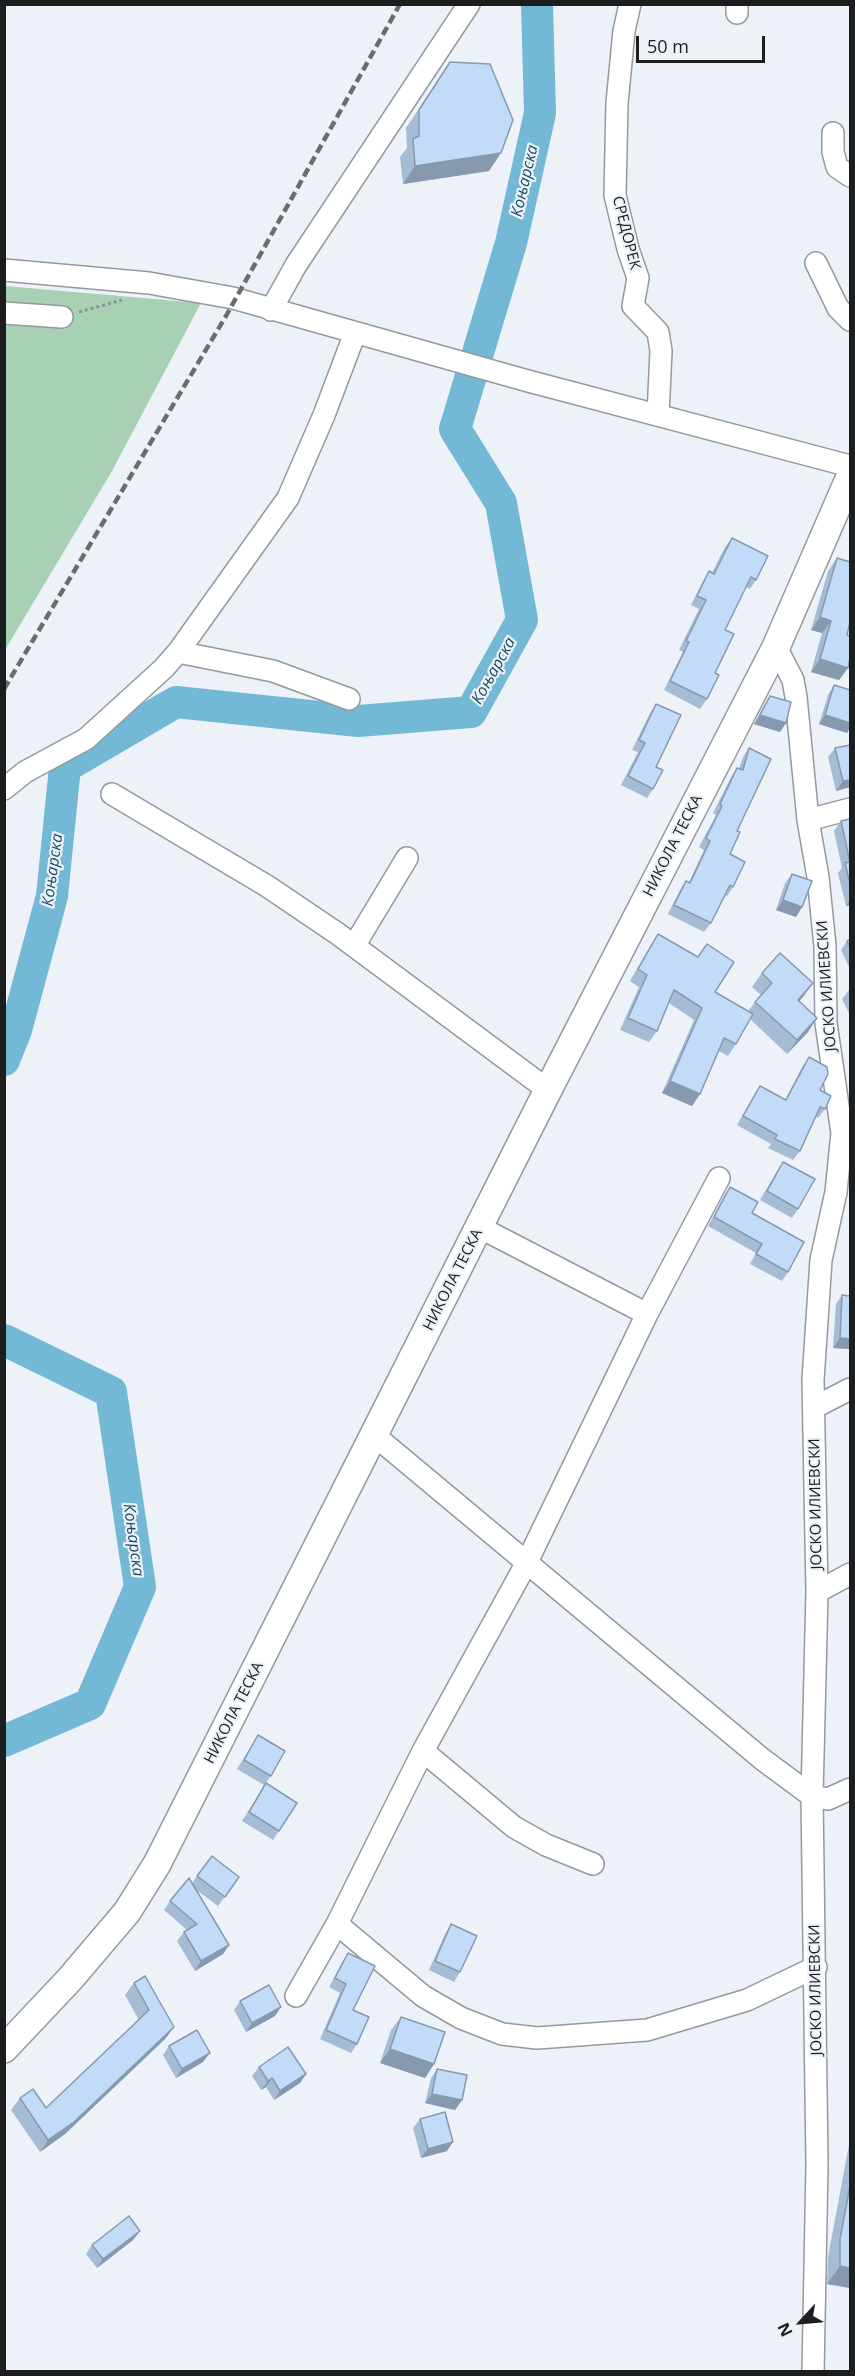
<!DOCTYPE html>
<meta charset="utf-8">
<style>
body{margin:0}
#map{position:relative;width:855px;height:2376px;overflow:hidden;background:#edf2f8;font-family:"Open Sans",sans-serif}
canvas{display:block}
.frame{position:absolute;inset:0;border:6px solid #1b1d1f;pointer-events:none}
.north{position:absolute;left:771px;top:2292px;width:60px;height:60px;-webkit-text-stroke:4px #edf2f8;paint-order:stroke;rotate:244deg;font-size:16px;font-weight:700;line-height:24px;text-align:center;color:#1b1d1f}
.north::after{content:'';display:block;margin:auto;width:21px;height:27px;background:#1b1d1f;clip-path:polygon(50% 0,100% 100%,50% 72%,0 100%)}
.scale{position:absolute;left:636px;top:36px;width:129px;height:27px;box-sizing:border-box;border:3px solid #1b1d1f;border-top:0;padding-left:8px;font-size:18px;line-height:21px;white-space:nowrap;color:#1b1d1f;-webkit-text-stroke:4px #edf2f8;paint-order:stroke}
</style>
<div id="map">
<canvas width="855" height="2376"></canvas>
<div class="frame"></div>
<div class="north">N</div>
<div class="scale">50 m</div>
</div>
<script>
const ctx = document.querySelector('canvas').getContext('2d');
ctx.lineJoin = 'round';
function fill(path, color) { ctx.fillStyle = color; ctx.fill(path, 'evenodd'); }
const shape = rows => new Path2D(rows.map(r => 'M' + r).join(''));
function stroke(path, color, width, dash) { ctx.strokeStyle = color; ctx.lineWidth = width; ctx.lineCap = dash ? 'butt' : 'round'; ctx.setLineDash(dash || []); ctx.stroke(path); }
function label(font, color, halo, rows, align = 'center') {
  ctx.font = font + ' "Open Sans",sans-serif'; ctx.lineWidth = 4.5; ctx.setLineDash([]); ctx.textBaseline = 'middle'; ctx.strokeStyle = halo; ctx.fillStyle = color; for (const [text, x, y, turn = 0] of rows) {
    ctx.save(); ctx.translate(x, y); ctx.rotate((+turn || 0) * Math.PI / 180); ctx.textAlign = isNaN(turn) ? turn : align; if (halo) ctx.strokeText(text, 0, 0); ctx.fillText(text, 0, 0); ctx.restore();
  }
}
fill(shape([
 [5,286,201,303,112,471,5,650]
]), '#a8d1b3');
stroke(shape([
 [4,1060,16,1030,52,896,65,767,176,702,358,721,471,712,522,620,501,503,455,429,511,243,540,113,537,4],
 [4,1340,111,1392,140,1587,90,1704,4,1741]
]), '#73b9d6', 32);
const minor = shape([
 [630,4,624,31,617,103,615,195,628,249,638,278,633,306,658,332,661,351,658,415],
 [737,13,737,4],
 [833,133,833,152,837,167,850,176],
 [816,263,838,308,850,320],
 [4,270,149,283,233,298,528,381,850,466],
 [271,310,296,265,469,4],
 [4,313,62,317],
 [776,647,793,680,796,697,808,820,818,877,825,946,826,1023,842,1133,836,1192,821,1260,813,1380,817,1592,812,1796,817,2165,813,2372],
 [178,652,273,671,349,699],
 [4,789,25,772,86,739,164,668,178,652,288,498,324,415,355,333],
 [112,794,267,886,338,934,548,1090],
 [808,820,850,809],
 [354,946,407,858],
 [479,1227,647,1314],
 [815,1407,850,1389],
 [374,1435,762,1759,812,1796,828,1799,850,1789],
 [817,1592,850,1574],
 [423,1751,514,1827,546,1845,593,1864],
 [337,1924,423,1996,461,2018,502,2034,537,2038,647,2030,747,2000,816,1967],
 [296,1996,337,1924,423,1751,526,1564,647,1314,719,1178]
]);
const major = shape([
 [4,2049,70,1979,127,1912,157,1864,548,1090,776,647,850,477]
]);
stroke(minor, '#94999e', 24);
stroke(major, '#94999e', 30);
stroke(shape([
 [79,312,122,300]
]), '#8e9195', 3, [3, 3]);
stroke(minor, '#fff', 21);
stroke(major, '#fff', 27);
stroke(shape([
 [4,689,226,316,400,4]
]), '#6a6d70', 4.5, [9, 4.5]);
fill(shape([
 [450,62,489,171,403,184,400,157,407,148,406,128],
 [732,538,756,580,750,589,746,587,725,630,715,673,707,699,700,709,664,690,683,652,679,650,699,609,691,605,703,581,709,571,712,573,725,547],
 [837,558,849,562,850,559,850,622,847,635,848,668,839,680,811,672,822,633,811,630,828,571],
 [834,685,850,690,850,728,847,733,819,724,828,695],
 [770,696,786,723,780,732,754,724,764,705],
 [656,704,656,767,653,789,647,798,621,785,638,752,632,750,650,713],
 [749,748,737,831,730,854,733,887,727,896,725,895,711,923,704,932,668,914,680,890,686,881,689,882,704,850,699,847,716,815,713,813,731,777,737,768,739,769,743,757],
 [835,748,850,787,836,791,828,757],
 [850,819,850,905,846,906,838,873,842,868,834,831,841,821],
 [792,874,802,907,796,917,776,910,785,883],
 [658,934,698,957,707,944,715,992,748,1011,761,995,752,987,762,973,813,983,799,1001,808,1032,787,1054,750,1019,736,1044,728,1056,719,1051,700,1094,692,1106,662,1093,694,1020,669,1003,657,1031,649,1042,620,1030,639,987,630,981,650,946],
 [850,939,850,969,841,950,847,941],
 [850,989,850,1015,842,999,849,990],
 [809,1057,820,1090,825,1109,818,1118,816,1117,800,1151,793,1160,768,1148,771,1144,737,1125,754,1095,760,1086,785,1100,802,1067],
 [783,1162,798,1209,792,1218,760,1200,777,1171],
 [730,1187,752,1213,788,1272,782,1281,750,1264,756,1253,708,1226,724,1196],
 [842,1295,850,1349,833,1348,836,1304],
 [258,1735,271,1776,264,1785,237,1769],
 [266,1783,279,1831,273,1840,242,1821],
 [212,1856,239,1877,218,1906,195,1889,229,1945,223,1954,195,1971,177,1941,184,1932,187,1930,164,1910,170,1901,192,1883],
 [451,1924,460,1972,454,1982,429,1970,445,1934],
 [348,1953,357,2044,351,2053,320,2039,340,1993,329,1987,342,1962],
 [134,1983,174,2027,165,2039,65,2134,40,2152,11,2110,20,2098,46,2108,139,2020,125,1995],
 [240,2001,275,2016,246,2032,234,2010],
 [401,2017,434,2064,425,2078,380,2063,391,2030],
 [169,2046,203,2062,176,2078,163,2055],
 [259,2067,306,2074,300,2083,274,2100,266,2087,261,2090,252,2076],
 [437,2069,462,2100,455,2110,425,2103,431,2078],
 [420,2119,447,2151,421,2158,413,2128],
 [850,2139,850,2288,827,2284,828,2257],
 [140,2231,133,2240,97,2268,86,2254,92,2245]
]), '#a6bcd5');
fill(shape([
 [501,153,489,171,403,184,415,166],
 [820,617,831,621,822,633,811,630],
 [820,659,848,668,839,680,811,672],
 [760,715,786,723,780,732,754,724],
 [825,715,850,723,850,728,847,733,819,724],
 [850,780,850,787,836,791,843,781],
 [783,900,802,907,796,917,776,910],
 [850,900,850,905,846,906],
 [813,983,803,997,788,1013,798,1000],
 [817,1018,808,1032,787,1054,797,1040],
 [670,1081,700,1094,692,1106,662,1093],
 [840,1338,850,1339,850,1349,833,1348],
 [229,1945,223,1954,195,1971,201,1961],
 [281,2007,275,2016,246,2032,252,2023],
 [174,2027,165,2039,65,2134,40,2152,48,2140],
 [390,2049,434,2064,425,2078,380,2063],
 [210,2053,203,2062,176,2078,182,2069],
 [306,2074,300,2083,274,2100,280,2091],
 [272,2078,266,2087,261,2090,268,2081],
 [432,2094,462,2100,455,2110,425,2103],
 [453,2142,447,2151,421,2158,428,2149],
 [140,2231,133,2240,97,2268,103,2259],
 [840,2266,850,2268,850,2288,827,2284]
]), '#8799ae');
const building = shape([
 [450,62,490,64,513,120,501,153,415,166,413,139,419,136,419,110,450,62],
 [732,538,768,556,756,580,751,577,725,630,734,634,715,673,719,675,707,699,670,681,689,642,686,641,706,600,697,596,709,571,714,574,732,538],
 [837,558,850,562,850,622,847,635,850,636,850,658,848,668,820,659,831,621,820,617,837,558],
 [834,685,850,690,850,723,825,715,834,685],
 [770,696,791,702,786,723,760,715,770,696],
 [656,704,681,715,656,767,663,770,653,789,628,776,645,743,639,740,656,704],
 [850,745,850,780,843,781,835,748,850,745],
 [749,748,771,759,737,831,740,832,730,854,745,862,733,887,730,885,711,923,674,905,686,881,690,883,710,841,706,838,722,806,720,804,737,768,743,770,749,748],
 [850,819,850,884,845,863,850,862,841,821,850,819],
 [792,874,812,881,802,907,783,900,792,874],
 [658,934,698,957,707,944,734,962,715,992,753,1014,736,1044,724,1038,700,1094,670,1081,702,1008,674,990,657,1031,628,1018,647,975,638,969,658,934],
 [850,939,850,947,847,941,850,939],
 [780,953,813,983,798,1000,817,1018,797,1040,755,1002,772,983,762,973,780,953],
 [809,1057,827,1067,828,1074,820,1090,831,1096,825,1109,820,1107,800,1151,775,1139,777,1135,743,1116,760,1086,786,1100,809,1057],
 [783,1162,815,1179,798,1209,767,1191,783,1162],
 [730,1187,758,1202,752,1213,804,1242,788,1272,756,1254,762,1244,714,1217,730,1187],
 [842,1295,850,1296,850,1339,840,1338,842,1295],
 [258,1735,285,1751,271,1776,244,1760,258,1735],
 [266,1783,297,1803,279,1831,249,1812,266,1783],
 [212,1856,239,1877,225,1897,197,1876,212,1856],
 [189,1878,229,1945,201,1961,184,1932,197,1924,170,1901,189,1878],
 [451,1924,477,1936,460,1972,435,1961,451,1924],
 [348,1953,375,1966,353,2010,369,2017,357,2044,326,2030,346,1984,335,1978,348,1953],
 [145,1976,174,2027,74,2122,48,2140,20,2098,33,2089,46,2108,149,2010,134,1983,145,1976],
 [269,1985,281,2007,252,2023,240,2001,269,1985],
 [401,2017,445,2032,434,2064,390,2049,401,2017],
 [197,2030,210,2053,182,2069,169,2046,197,2030],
 [288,2047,306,2074,280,2091,272,2078,268,2081,259,2067,288,2047],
 [437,2069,467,2075,462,2100,432,2094,437,2069],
 [445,2112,453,2142,428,2149,420,2119,445,2112],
 [850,2186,850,2268,840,2266,840,2239,850,2186],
 [129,2216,140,2231,103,2259,92,2245,129,2216]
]);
fill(building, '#c1dbf8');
stroke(building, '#8799ae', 1.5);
label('15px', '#1b1d1f', '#edf2f8', [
 ["СРЕДОРЕК",626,233,76],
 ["НИКОЛА ТЕСКА",673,846,-63],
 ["ЈОСКО ИЛИЕВСКИ",827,986,-94],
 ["НИКОЛА ТЕСКА",453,1280,-63],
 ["ЈОСКО ИЛИЕВСКИ",816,1504,-91],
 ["НИКОЛА ТЕСКА",234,1713,-63],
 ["ЈОСКО ИЛИЕВСКИ",816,1990,-91]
]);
label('italic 16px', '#154e63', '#edf2f8', [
 ["Коњарска",525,181,-77],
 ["Коњарска",494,671,-61],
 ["Коњарска",53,870,-82],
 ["Коњарска",133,1540,82]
]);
</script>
